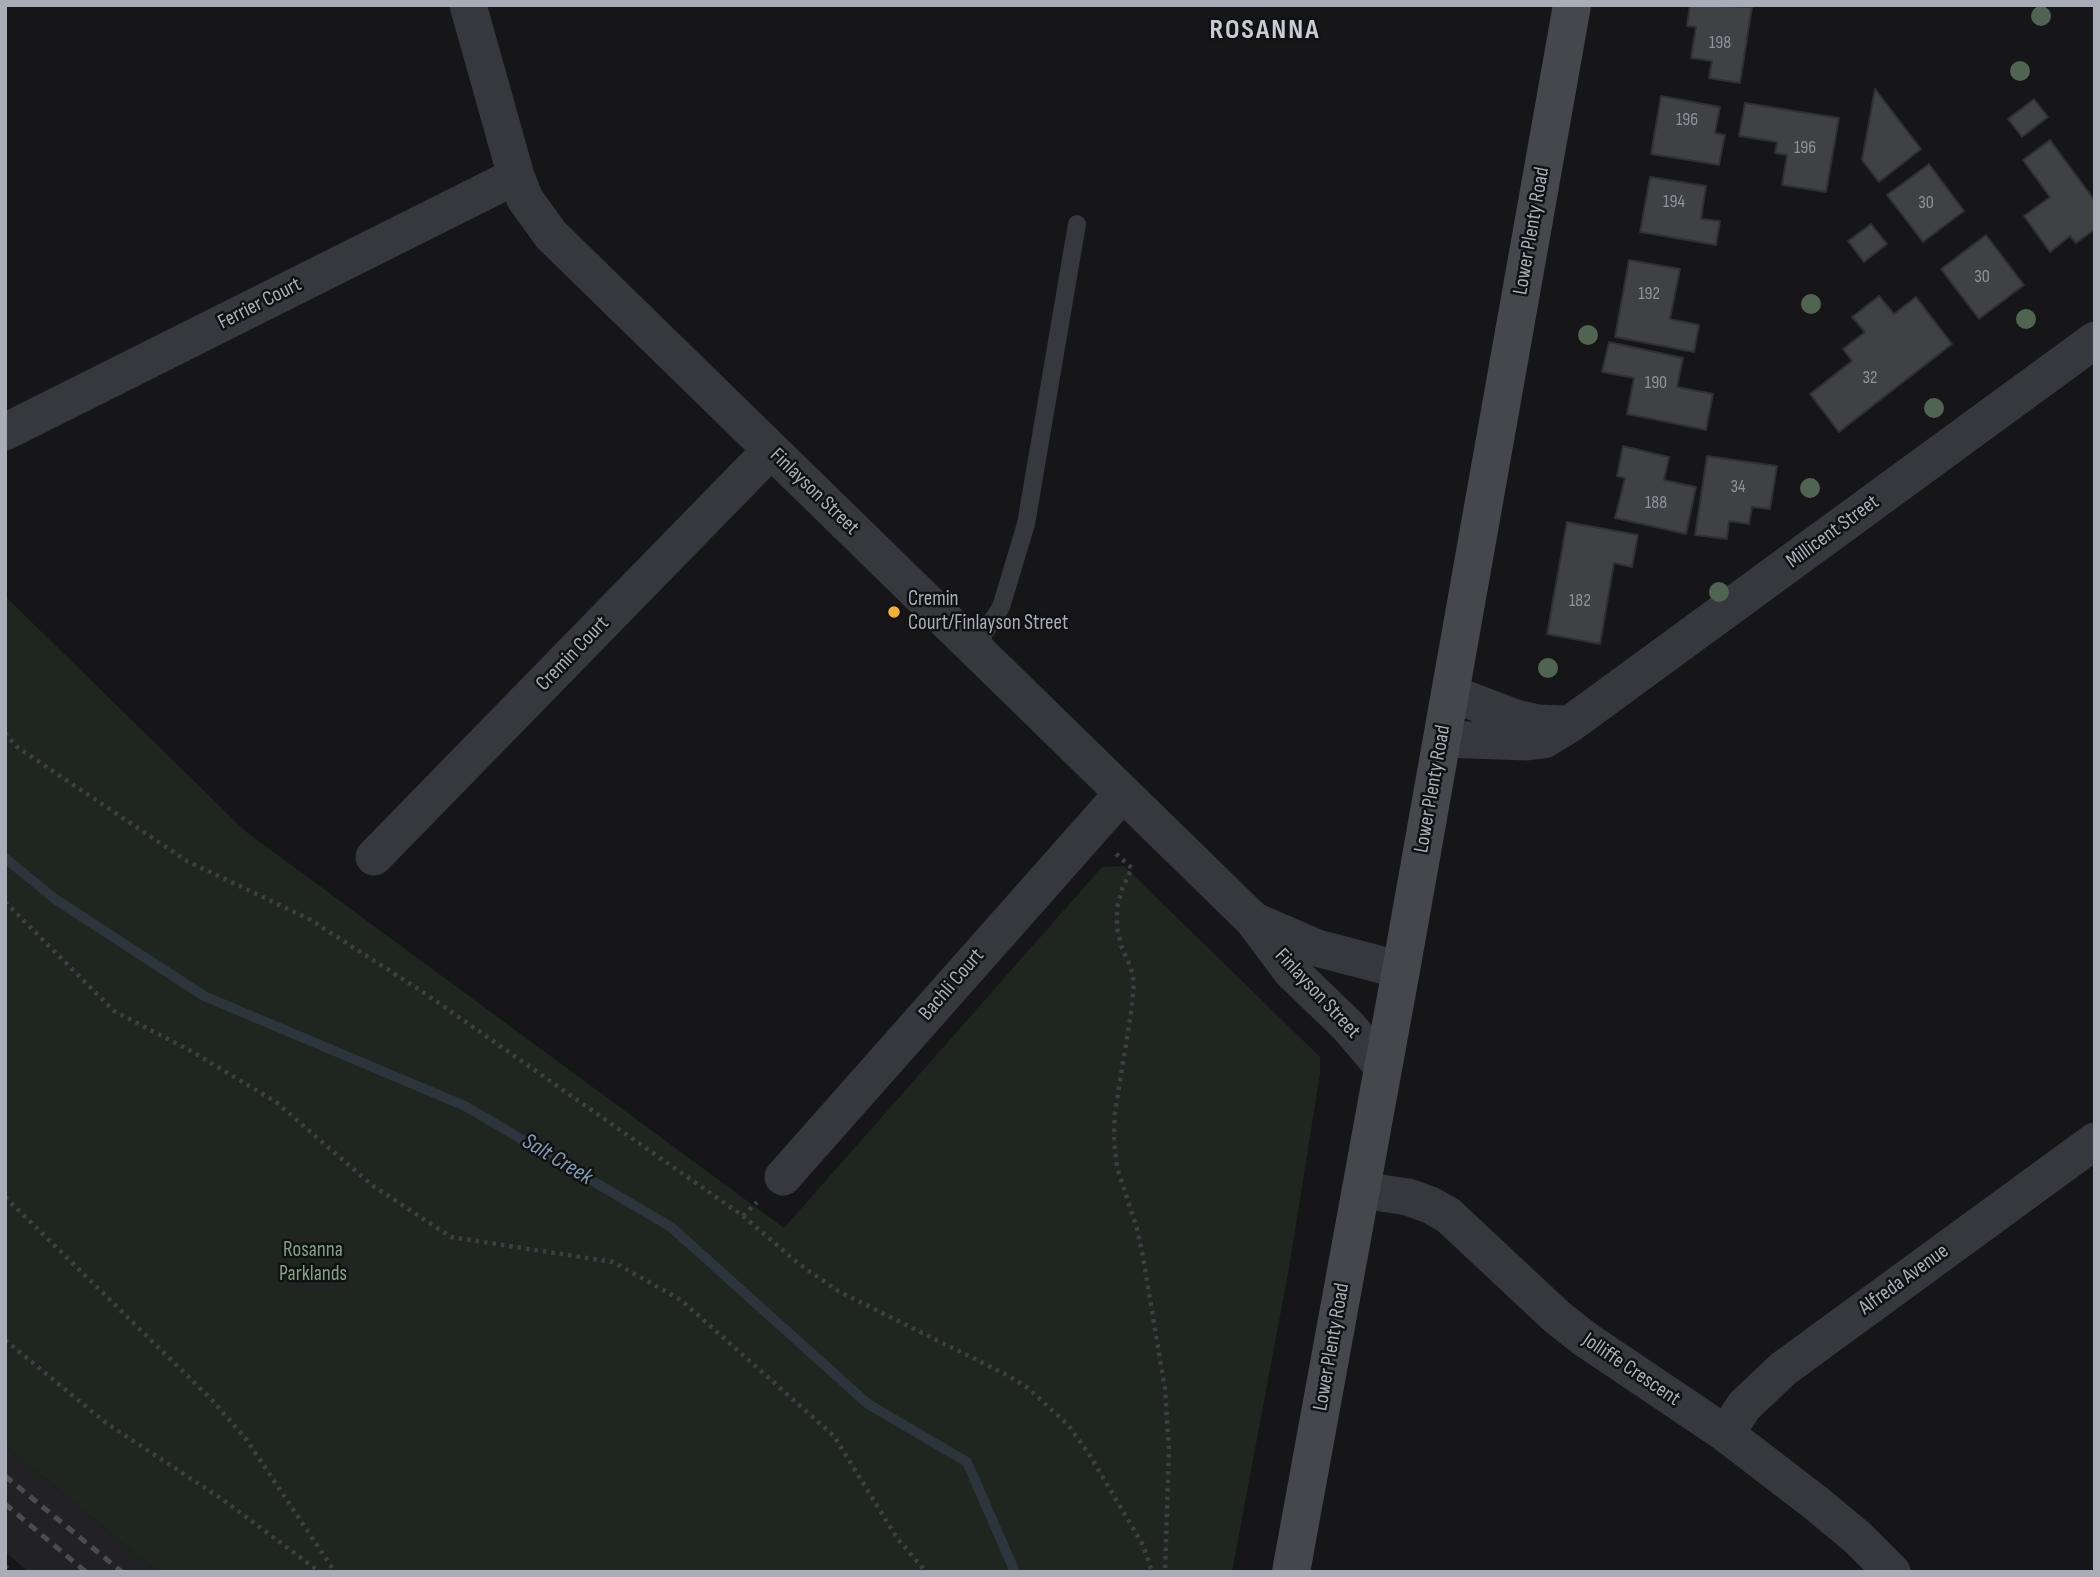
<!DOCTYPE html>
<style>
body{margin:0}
#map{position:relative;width:2100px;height:1577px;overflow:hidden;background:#161618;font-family:"Sofia Sans Condensed",sans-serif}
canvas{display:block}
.frame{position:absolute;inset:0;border:7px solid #a8adb8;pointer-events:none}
</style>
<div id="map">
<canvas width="2100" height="1577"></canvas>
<div class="frame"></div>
</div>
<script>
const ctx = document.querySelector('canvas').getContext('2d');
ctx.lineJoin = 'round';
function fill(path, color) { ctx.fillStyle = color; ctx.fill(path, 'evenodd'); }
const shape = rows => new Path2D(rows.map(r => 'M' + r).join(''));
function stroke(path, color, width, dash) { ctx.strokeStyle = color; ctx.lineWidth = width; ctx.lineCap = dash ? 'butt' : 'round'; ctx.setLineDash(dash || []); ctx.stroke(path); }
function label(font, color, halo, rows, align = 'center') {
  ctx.font = font + ' "Sofia Sans Condensed",sans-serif'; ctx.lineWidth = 5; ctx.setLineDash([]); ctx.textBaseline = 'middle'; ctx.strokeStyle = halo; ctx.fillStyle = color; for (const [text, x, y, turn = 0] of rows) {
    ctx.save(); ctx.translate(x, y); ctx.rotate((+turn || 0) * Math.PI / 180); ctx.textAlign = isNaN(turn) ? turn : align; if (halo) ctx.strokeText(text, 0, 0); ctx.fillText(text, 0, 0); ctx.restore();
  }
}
fill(shape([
 [5,1445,157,1572,29,1572,5,1552]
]), '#222225');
fill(shape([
 [5,596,245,831,784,1228,1102,867,1124,866,1320,1057,1320,1074,1289,1268,1232,1572,157,1572,5,1445]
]), '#1e261f');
stroke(shape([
 [5,858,55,899,204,996,465,1106,671,1227,868,1404,967,1462,1015,1572]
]), '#2c353c', 10);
const building = shape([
 [1690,5,1752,7,1740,83,1709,78,1712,61,1691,58,1696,27,1687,26,1690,5],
 [1875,89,1921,149,1879,182,1862,160,1875,89],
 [1661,96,1720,107,1715,133,1725,135,1719,165,1651,154,1661,96],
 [2034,99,2048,117,2022,137,2008,119,2034,99],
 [1745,103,1839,118,1826,192,1782,185,1787,155,1775,153,1777,142,1739,136,1745,103],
 [2050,140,2095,201,2095,229,2076,243,2070,236,2050,252,2024,216,2050,197,2023,160,2050,140],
 [1929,164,1964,211,1923,242,1887,195,1929,164],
 [1650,177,1706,186,1701,219,1720,221,1716,245,1640,232,1650,177],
 [1871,224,1887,244,1864,262,1848,241,1871,224],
 [1986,235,2024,285,1979,319,1941,269,1986,235],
 [1629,260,1680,269,1670,319,1699,325,1694,352,1615,337,1629,260],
 [1879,296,1894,314,1916,297,1952,344,1839,432,1810,394,1852,361,1843,349,1865,332,1852,317,1879,296],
 [1609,342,1683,358,1677,387,1713,394,1706,430,1627,414,1634,378,1602,372,1609,342],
 [1623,446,1669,457,1664,480,1696,487,1686,534,1615,518,1625,478,1617,476,1623,446],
 [1707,456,1777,466,1770,509,1752,507,1749,524,1729,521,1727,539,1695,535,1707,456],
 [1567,522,1638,535,1632,567,1614,563,1600,644,1547,634,1567,522]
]);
fill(building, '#404145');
stroke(building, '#303034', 2);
stroke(shape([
 [5,733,17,747,187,861,309,919,423,992,743,1216,799,1264,838,1291,1007,1375,1028,1388,1068,1425,1089,1454,1143,1545,1152,1572],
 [1116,854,1132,868,1122,889,1117,907,1117,928,1122,948,1131,968,1134,983,1131,1013,1115,1112,1114,1141,1117,1167,1137,1229,1143,1257,1165,1389,1169,1450,1165,1572],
 [5,902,114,1011,191,1051,276,1102,373,1186,451,1237,613,1262,681,1300,834,1436,897,1538,926,1572],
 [5,1197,211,1399,246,1439,335,1572],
 [743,1216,757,1202],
 [5,1340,106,1423,222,1499,320,1572],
 [5,1566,12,1572]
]), '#3d3f44', 4.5, [3.5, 5]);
stroke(shape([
 [974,649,1001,607,1026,524,1077,224]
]), '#37383d', 18);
stroke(shape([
 [468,5,516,176,525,199,551,235,1253,920,1291,971,1348,1026,1383,1067],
 [5,432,516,176],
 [1450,693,1516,718,1538,723,1562,724],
 [1442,739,1527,742,1544,740,1570,724,2095,340],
 [374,857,771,450],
 [1257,922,1317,948,1401,970],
 [783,1177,1123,793],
 [1361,1190,1408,1197,1430,1205,1448,1215,1557,1317,1585,1339,1726,1434,1816,1503,1858,1538,1892,1572],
 [1726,1434,1744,1406,1783,1369,2095,1141]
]), '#37383d', 37);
stroke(shape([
 [1291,1572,1401,970,1572,5]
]), '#45474d', 38);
stroke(shape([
 [5,1476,122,1572],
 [5,1504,86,1572]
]), '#4a4c52', 5, [9, 7]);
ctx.fillStyle = '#506452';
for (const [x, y] of [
 [2041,16],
 [2020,71],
 [1811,304],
 [2026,319],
 [1588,335],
 [1934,408],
 [1810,488],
 [1719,592],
 [1548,668]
]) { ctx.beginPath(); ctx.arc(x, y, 10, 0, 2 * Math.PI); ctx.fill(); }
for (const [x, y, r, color] of [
 [894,612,7,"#f2b134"]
]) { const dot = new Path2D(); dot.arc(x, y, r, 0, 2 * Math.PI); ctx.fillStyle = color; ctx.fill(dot); stroke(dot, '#111113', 2.5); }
label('18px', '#8e929b', null, [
 ["198",1720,43],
 ["196",1687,120],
 ["196",1805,148],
 ["194",1674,202],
 ["30",1926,203],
 ["30",1982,277],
 ["192",1649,294],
 ["32",1870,378],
 ["190",1656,383],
 ["34",1738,487],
 ["188",1656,503],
 ["182",1580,601]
]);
label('21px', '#a8adb8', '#111113', [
 ["Lower Plenty Road",1532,231,-80],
 ["Ferrier Court",260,304,-27],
 ["Finlayson Street",814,492,44],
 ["Millicent Street",1833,532,-36],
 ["Cremin Court",573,654,-46],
 ["Lower Plenty Road",1433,789,-80],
 ["Bachli Court",952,985,-49],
 ["Finlayson Street",1317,994,47],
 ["Alfreda Avenue",1904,1280,-36],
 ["Lower Plenty Road",1332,1347,-80],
 ["Jolliffe Crescent",1631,1370,34]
]);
label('21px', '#a8adb8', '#111113', [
 ["Cremin",908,600],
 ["Court/Finlayson Street",908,624]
], 'left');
label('21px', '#7fa381', '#111113', [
 ["Rosanna",313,1251],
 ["Parklands",313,1275]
]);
label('italic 23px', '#7f9bb3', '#111113', [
 ["Salt Creek",557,1160,31]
]);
ctx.letterSpacing = '2px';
label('bold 28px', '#c9ccd4', '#111113', [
 ["ROSANNA",1265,31]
]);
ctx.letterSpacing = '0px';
</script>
